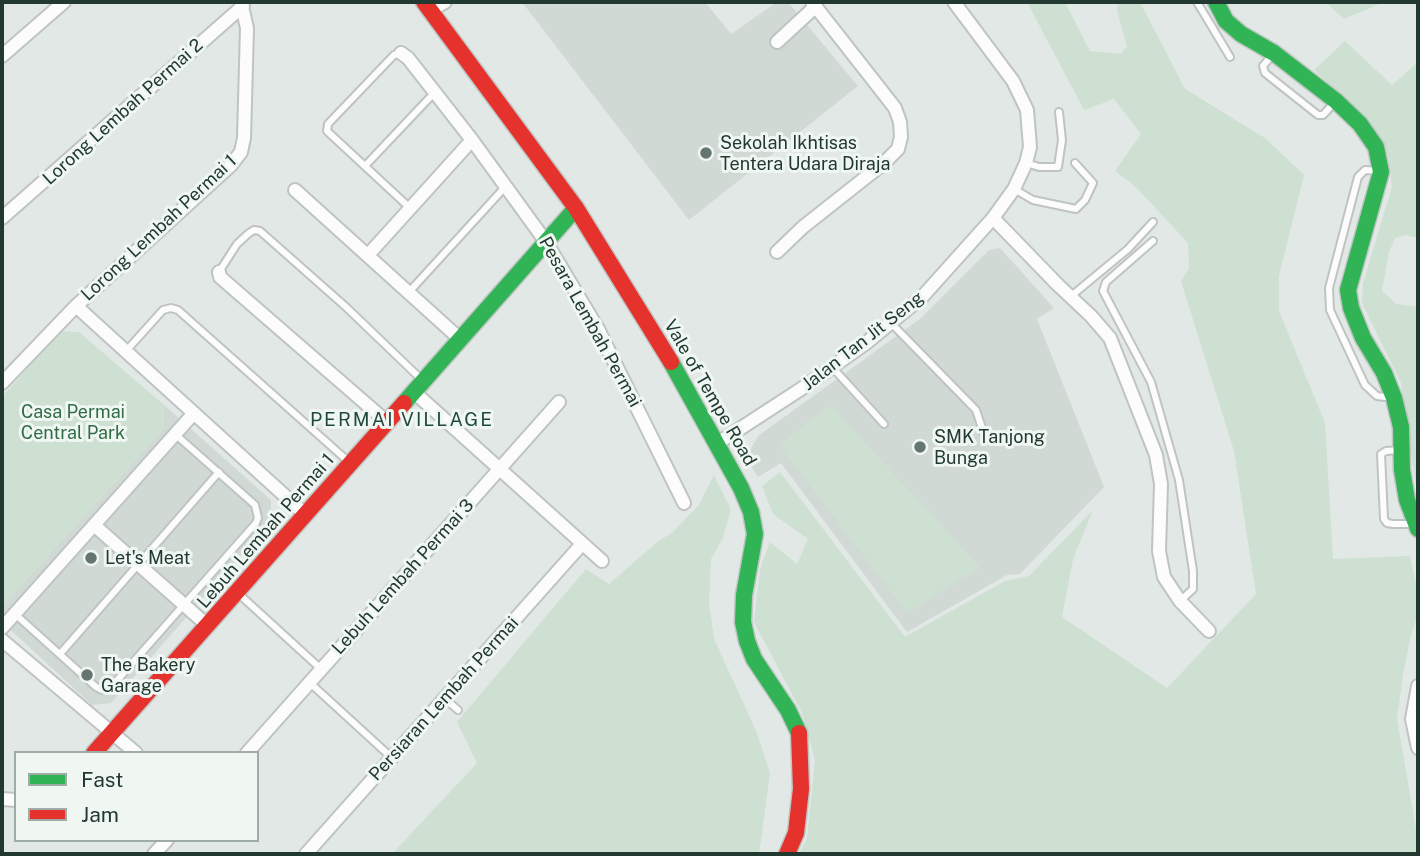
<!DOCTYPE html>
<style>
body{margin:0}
#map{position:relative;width:1420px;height:856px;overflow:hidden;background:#e2e8e5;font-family:"Public Sans",sans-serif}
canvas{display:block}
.frame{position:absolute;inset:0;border:4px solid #223932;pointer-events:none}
.legend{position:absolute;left:14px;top:751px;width:245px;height:91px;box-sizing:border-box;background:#f0f7f3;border:2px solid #9eaba6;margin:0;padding:9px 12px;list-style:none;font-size:21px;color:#223932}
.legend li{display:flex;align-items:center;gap:14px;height:35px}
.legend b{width:35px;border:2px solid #9eaba6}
</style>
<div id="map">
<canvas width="1420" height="856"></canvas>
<div class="frame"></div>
<ul class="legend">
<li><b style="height:9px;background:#30b455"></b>Fast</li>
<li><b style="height:9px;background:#e5322d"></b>Jam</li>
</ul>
</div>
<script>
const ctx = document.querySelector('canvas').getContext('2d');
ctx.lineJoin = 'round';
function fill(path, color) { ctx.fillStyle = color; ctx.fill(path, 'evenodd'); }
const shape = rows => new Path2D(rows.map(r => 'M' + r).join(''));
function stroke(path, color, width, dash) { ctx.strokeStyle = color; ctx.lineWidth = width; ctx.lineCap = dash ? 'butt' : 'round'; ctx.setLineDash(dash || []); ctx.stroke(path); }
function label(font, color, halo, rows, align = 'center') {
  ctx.font = font + ' "Public Sans",sans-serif'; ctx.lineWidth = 6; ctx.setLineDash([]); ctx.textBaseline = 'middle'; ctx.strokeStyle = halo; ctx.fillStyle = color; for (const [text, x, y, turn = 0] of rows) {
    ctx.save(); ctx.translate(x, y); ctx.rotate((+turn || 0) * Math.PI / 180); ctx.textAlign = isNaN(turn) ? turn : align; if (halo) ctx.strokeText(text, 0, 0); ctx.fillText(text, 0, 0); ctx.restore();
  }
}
fill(shape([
 [522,2,705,2,731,34,777,2,788,2,858,86,689,220],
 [1000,248,1054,308,1037,319,1104,487,1020,574,1007,575,907,632,781,463,758,477,746,458,758,436,920,319,989,250],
 [163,404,271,500,271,521,111,703,92,705,2,622,2,606,164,428]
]), '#d1d9d5');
fill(shape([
 [1027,2,1065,2,1090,51,1121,54,1127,46,1117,11,1118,2,1140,2,1185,89,1265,138,1304,175,1279,276,1279,311,1325,423,1333,559,1410,556,1418,594,1418,614,1411,635,1403,674,1397,719,1418,841,1418,854,799,854,807,838,815,760,802,713,754,622,760,569,770,542,797,564,808,539,773,514,762,486,780,472,905,637,1005,581,1029,576,1093,510,1073,559,1062,617,1167,688,1256,594,1234,451,1181,281,1189,268,1188,243,1136,187,1115,171,1141,134,1114,99,1084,110],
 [1326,2,1384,2,1344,19],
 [1345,41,1392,85,1418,62,1418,238,1405,235,1395,238,1389,252,1382,291,1396,304,1418,307,1418,499,1401,383,1362,303,1363,283,1392,187,1389,159,1381,140,1355,107,1314,70],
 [60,331,79,332,163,404,164,428,2,606,2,397],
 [830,405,980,567,907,613,779,445],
 [714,475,731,510,722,540,711,559,709,602,714,639,757,733,770,773,759,854,392,854,477,763,457,722,586,569,609,584,656,543,673,532,699,505]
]), '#cde0d2');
const lane = shape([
 [1197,2,1230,57],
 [401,53,394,55,328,124,327,131,410,208],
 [1273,54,1263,66,1265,73,1318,115,1323,115,1334,103],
 [1026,163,1039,167,1058,167,1062,140,1059,112],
 [365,166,435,92],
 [1379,171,1365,170,1358,177,1329,288,1330,310,1365,385,1377,396,1393,398],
 [1014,189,1033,200,1076,209,1085,200,1093,183,1075,163],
 [1153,241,1106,282,1103,291,1151,382,1179,480,1193,571,1193,589,1180,601],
 [219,272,237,244,249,233,254,230,260,231,346,307,422,380],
 [409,292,506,186],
 [1070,297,1128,249,1153,222],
 [891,323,976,410,985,437],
 [126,351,163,310,171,308,178,310,349,462],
 [832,367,884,424],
 [1400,450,1386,451,1381,454,1384,519,1387,523,1393,524,1412,524],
 [240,595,321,669],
 [15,614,96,687,102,690,113,685,256,523,258,518,255,505,175,434],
 [60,654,219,472],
 [309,682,391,757],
 [444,698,458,710]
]);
const street = shape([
 [431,10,445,2],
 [777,42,816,6],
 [401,53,408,58,472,140,546,242,598,329,684,503],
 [2,56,64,2],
 [295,190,460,339],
 [2,218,243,6],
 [993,218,1058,285,1091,316,1110,338,1156,455,1161,484,1159,551,1164,577,1180,601,1209,631],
 [777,252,803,227,884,163,898,149,901,137,900,122,895,108,812,2],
 [368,255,472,140],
 [219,272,220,277,387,422],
 [76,306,306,515],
 [2,383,76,306,231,165,241,152,244,138,247,28,241,2],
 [414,392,602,561],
 [718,443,801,389,866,343,923,296,993,218,1014,189,1026,163,1030,147,1027,110,1013,81,954,2],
 [94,525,208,626],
 [2,628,194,413],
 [2,640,136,753],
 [1418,686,1412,719,1418,748],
 [247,753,559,402],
 [2,799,16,800],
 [154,854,167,840],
 [306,854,582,544]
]);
const fast = shape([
 [1216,2,1226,21,1241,34,1274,53,1336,101,1360,124,1376,147,1381,172,1348,290,1351,308,1363,338,1384,373,1394,398,1401,427,1402,470,1407,500,1418,529],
 [671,362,741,488,751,512,755,534,744,595,743,622,747,641,754,659,788,710,799,733],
 [404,403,576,208]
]);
const jam = shape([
 [424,2,576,208,671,362],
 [94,753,404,403],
 [787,854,796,833,801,789,799,733]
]);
stroke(lane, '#bfc4c2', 10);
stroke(street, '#bfc4c2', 16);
stroke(fast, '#bfc5c2', 19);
stroke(jam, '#bfc5c2', 19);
stroke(lane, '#fbfcfb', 6);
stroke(street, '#fbfcfb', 12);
stroke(fast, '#30b455', 16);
stroke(jam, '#e5322d', 16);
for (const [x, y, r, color] of [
 [706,153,7,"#657671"],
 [920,447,7,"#657671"],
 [91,558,7,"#657671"],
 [87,675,7,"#657671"]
]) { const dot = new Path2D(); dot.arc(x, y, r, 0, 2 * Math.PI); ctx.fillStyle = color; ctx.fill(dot); stroke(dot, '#f0f7f3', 2.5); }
label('18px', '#223932', '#f0f7f3', [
 ["Lorong Lembah Permai 2",123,112,-42],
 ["Lorong Lembah Permai 1",159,228,-43],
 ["Pesara Lembah Permai",590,322,61],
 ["Jalan Tan Jit Seng",863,341,-38],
 ["Vale of Tempe Road",710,393,60],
 ["Lebuh Lembah Permai 1",266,531,-49],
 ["Lebuh Lembah Permai 3",403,577,-48],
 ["Persiaran Lembah Permai",444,699,-48]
]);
label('18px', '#223932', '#f0f7f3', [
 ["Sekolah Ikhtisas",720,143],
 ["Tentera Udara Diraja",720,164],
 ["SMK Tanjong",934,437],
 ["Bunga",934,458],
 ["Let's Meat",105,558],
 ["The Bakery",101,665],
 ["Garage",101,686]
], 'left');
label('18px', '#306c46', '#f0f7f3', [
 ["Casa Permai",73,412],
 ["Central Park",73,433]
]);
ctx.letterSpacing = '2px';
label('19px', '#20493e', '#f0f7f3', [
 ["PERMAI VILLAGE",402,420]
]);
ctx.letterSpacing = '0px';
</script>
